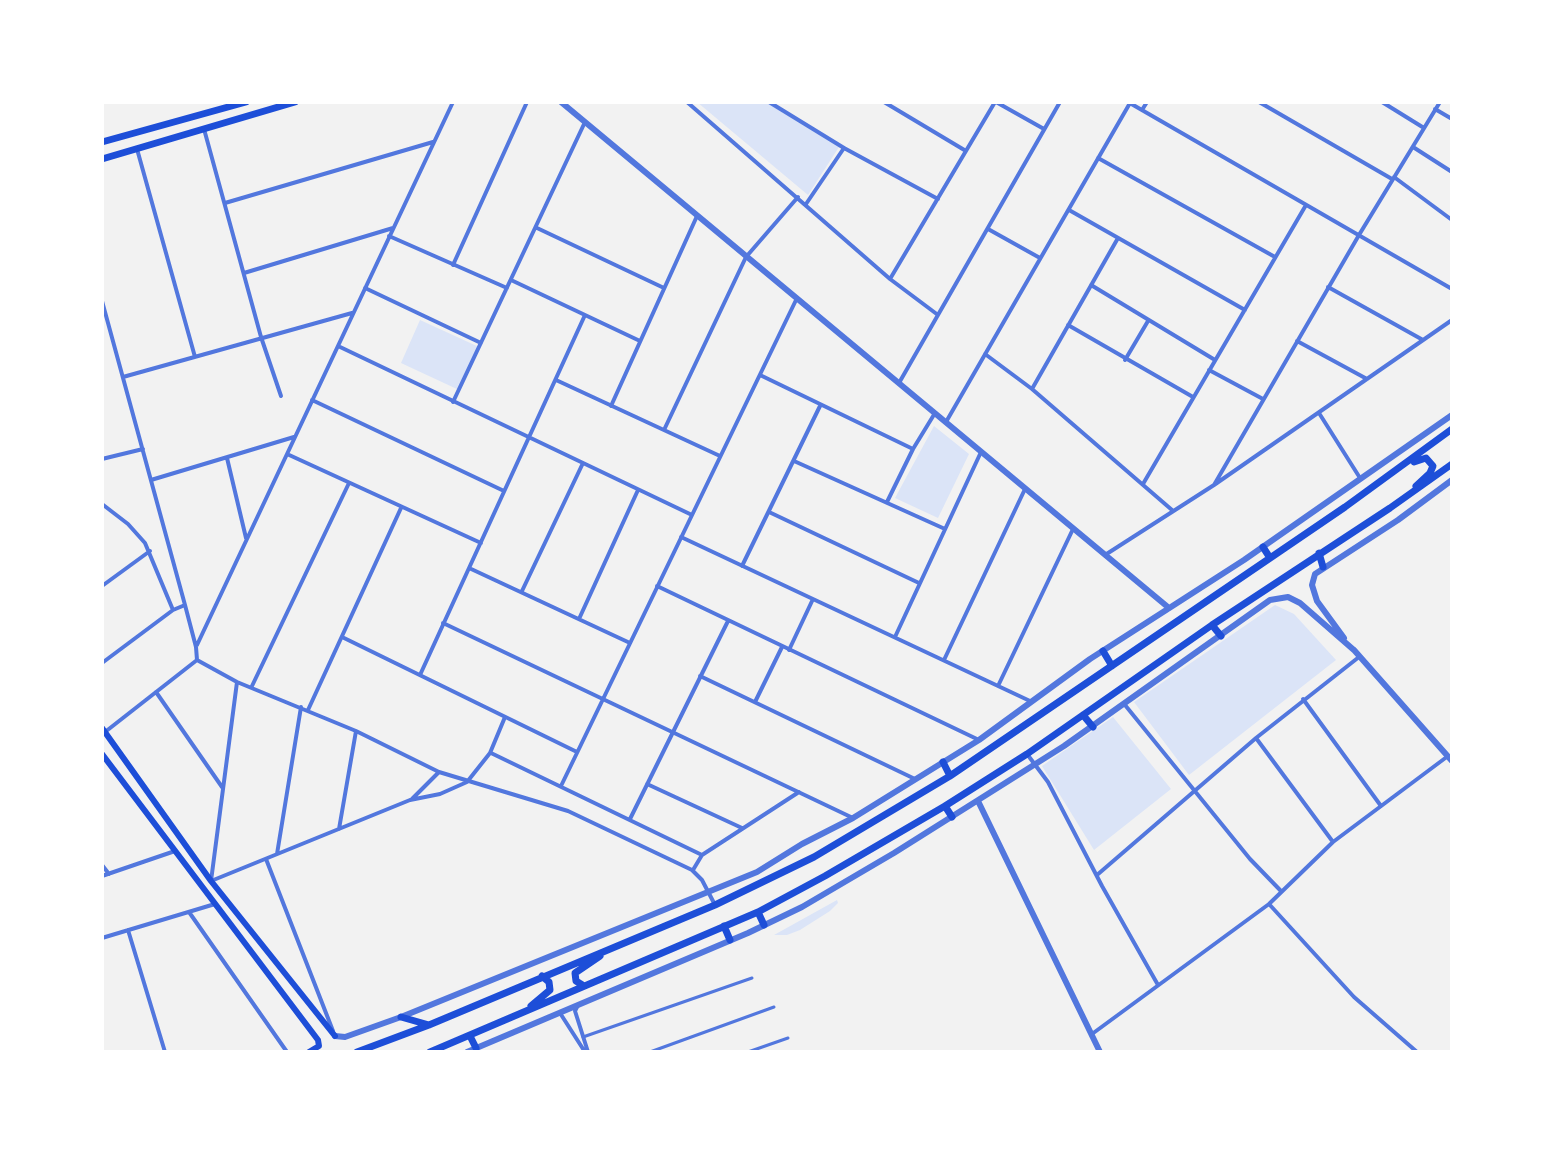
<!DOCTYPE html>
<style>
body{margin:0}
#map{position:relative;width:1554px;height:1154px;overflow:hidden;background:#f2f2f2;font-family:Rubik,sans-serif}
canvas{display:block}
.frame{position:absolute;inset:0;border:104px solid #fff;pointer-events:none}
</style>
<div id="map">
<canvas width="1554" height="1154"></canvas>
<div class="frame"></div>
</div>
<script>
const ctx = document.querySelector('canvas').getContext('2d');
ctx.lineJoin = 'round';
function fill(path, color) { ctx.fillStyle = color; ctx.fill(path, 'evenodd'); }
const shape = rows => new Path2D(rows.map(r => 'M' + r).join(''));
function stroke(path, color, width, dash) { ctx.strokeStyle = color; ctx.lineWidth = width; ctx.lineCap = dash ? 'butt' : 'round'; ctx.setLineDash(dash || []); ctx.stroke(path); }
fill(shape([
 [697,102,766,102,839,147,808,195],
 [420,320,479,347,459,390,401,363],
 [934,426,969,454,938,518,895,498],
 [1275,605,1294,614,1336,660,1189,775,1134,702],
 [1113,717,1171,789,1094,850,1042,766],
 [837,900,838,903,830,911,800,930,787,935,774,935]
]), '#dbe4f7');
stroke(shape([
 [583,1037,752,978],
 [650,1052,774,1007],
 [748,1052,788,1038]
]), '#5277de', 3);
stroke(shape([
 [687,102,890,279,938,315],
 [769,102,844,148,938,199],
 [884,102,966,151],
 [996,102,1044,129],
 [1128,102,1452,289],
 [1259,102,1392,179],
 [1382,102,1424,128],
 [1435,109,1452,119],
 [1142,110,1147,102],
 [204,129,261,337,281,396],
 [1413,147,1452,172],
 [137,149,195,357],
 [1098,158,1275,257],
 [1394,177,1452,220],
 [225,203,433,142],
 [806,204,844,148],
 [1069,210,1245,310],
 [537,228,664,288],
 [988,229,1040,258],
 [389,236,507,288],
 [453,265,527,102],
 [244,273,393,228],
 [890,279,995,102],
 [511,280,640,341],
 [1091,285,1215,360],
 [1328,287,1423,340],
 [365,288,481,343],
 [102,301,185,605,196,647,197,660,237,682,356,731,439,772,568,811,692,870,702,880,715,905],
 [1068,325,1193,397],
 [1297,341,1367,379],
 [338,346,692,515],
 [985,354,1032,389,1172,510],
 [1125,360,1148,321],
 [1209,370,1263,399],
 [760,375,913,449],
 [123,377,352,313],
 [556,380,720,456],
 [899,383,1060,102],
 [1032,389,1118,238],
 [312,400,504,491],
 [453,402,585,122],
 [611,406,697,216],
 [1319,413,1360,478],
 [946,422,1130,103],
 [664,430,746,257,798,197],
 [287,454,481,543],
 [227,458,246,538],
 [102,459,143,449],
 [794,461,945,529],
 [151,480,294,437],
 [1143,484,1306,205],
 [1214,485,1359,235,1440,102],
 [887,502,913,449,935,413],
 [102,504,128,524,145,543,173,610],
 [769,512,919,583],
 [681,537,1030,701],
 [1105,555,1214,485,1452,320],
 [742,566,820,406],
 [469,568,630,643],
 [102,586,150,551],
 [657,586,979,740],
 [522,591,583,463],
 [579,619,638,490],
 [443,623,853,818],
 [342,637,577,752],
 [895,637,981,452],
 [197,645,453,102],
 [789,650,813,599],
 [944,660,1025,489],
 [102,663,173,610,185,605],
 [420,675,585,315],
 [700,676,915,779],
 [237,682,211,881,410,800,440,794,467,782,490,753,505,717],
 [252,686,349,483],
 [998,686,1073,529],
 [156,692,222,787],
 [1303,699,1381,806],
 [755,702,782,647],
 [1125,705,1250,859,1280,890],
 [308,710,401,508],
 [105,732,197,660],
 [1256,738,1333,842],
 [491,753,702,855],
 [1027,754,1048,782,1102,886,1158,985],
 [647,784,742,828],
 [561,786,797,298],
 [412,799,439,772],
 [630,819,728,621],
 [339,829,356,731],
 [277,854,301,707],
 [266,859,333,1031],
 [102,865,109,874],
 [693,870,702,855,799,792],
 [1097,875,1256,738,1359,657],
 [102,876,175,851],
 [1269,904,1354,997,1417,1052],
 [189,912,287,1052],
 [128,930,165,1052],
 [102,938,215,904],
 [578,1005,575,1011,588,1052],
 [560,1013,585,1052],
 [1092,1034,1269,904,1333,842,1448,756]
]), '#5277de', 4);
stroke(shape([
 [561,102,1169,608],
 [1344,638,1317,601,1312,585,1315,574,1398,520,1452,480],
 [1354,650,1452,761],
 [978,801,1100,1052],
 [335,1036,345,1037,401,1017,757,872,802,844,853,818,979,740,1090,659,1244,560,1452,415],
 [467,1052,748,933,802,907,894,853,1064,746,1270,600,1288,597,1300,603,1355,651]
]), '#5277de', 6);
stroke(shape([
 [102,728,211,881,335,1036],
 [102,754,318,1040,319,1046,309,1052]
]), '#1d4ed8', 6);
stroke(shape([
 [102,142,246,102],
 [102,159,295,102]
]), '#1d4ed8', 7);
stroke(shape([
 [1414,462,1426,458,1433,466,1430,473,1416,486],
 [1263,547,1270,558],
 [1319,553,1323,567],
 [1212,625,1221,636],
 [1103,651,1112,666],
 [1083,715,1093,727],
 [943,762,950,776],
 [945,806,952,817],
 [758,912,764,925],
 [724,926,730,940],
 [584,986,576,981,575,973,600,956],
 [531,1006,550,990,549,982,542,976],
 [401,1017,429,1025],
 [470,1036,476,1048],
 [357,1052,429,1025,715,905,814,857,950,776,1345,507,1452,429],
 [430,1052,758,912,825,876,945,806,1027,754,1212,625,1390,508,1452,464]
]), '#1d4ed8', 7);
</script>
